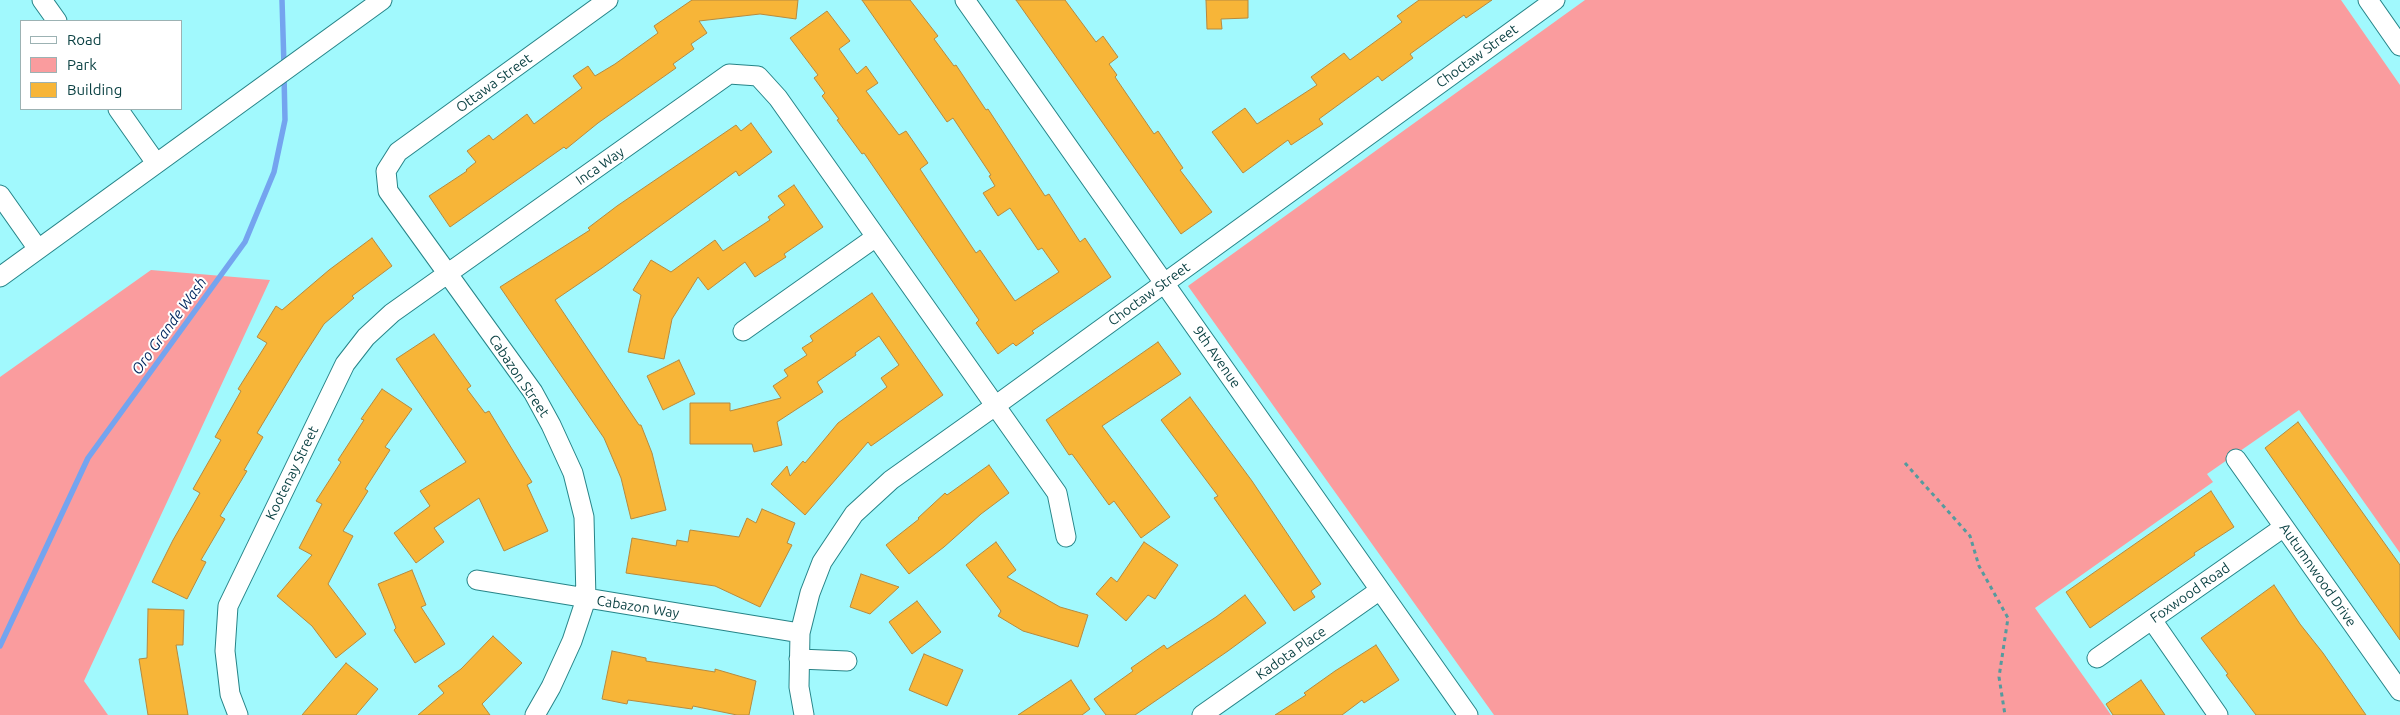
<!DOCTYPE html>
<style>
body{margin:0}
#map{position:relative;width:2400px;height:715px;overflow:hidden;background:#a1f9fd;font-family:Ubuntu,sans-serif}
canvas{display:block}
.legend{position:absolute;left:20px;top:20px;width:162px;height:90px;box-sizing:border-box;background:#fff;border:1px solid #9cb2b3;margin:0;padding:6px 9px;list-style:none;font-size:15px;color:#083f41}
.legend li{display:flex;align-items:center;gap:10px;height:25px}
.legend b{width:25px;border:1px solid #9cb2b3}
</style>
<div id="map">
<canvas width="2400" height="715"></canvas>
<ul class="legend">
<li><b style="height:6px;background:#fff"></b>Road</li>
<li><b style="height:14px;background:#fa9c9e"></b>Park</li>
<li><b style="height:14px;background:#f7b538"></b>Building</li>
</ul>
</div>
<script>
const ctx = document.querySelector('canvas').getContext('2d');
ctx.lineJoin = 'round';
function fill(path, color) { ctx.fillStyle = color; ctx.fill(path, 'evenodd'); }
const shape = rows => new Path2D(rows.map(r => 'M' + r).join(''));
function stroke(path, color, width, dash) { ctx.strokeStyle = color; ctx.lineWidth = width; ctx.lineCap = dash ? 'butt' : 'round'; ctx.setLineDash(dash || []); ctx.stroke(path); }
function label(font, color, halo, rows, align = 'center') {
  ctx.font = font + ' Ubuntu,sans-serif'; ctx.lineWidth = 4; ctx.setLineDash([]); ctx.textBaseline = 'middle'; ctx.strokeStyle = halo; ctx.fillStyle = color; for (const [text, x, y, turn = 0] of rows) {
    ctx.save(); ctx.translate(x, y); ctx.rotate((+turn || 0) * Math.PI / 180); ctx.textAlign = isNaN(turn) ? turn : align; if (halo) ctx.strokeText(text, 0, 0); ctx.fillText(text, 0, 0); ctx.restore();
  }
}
fill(shape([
 [1585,0,2341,0,2400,85,2400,553,2299,410,2207,474,2213,482,2035,608,2111,715,1494,715,1188,286],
 [151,270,270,280,84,681,108,715,0,715,0,377]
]), '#fa9c9e');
stroke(shape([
 [282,0,284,66],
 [0,646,88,458,245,242,274,172,285,120,284,75]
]), '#74a4ef', 5.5);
const building = shape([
 [692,0,798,0,796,19,760,14,699,21,707,33,691,44,694,49,673,64,676,68,598,123,566,149,564,147,450,227,429,196,467,171,466,170,476,162,467,151,489,135,493,140,527,114,534,124,582,88,573,76,588,66,595,76,615,64,658,33,654,26,692,0],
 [862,0,910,0,938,36,934,39,954,66,956,65,986,110,988,109,1045,196,1049,194,1080,242,1085,238,1111,277,1032,331,1034,333,1016,346,1013,343,998,354,976,323,979,320,864,153,862,154,837,120,839,119,822,96,825,93,814,78,818,75,790,38,827,11,850,41,839,49,857,74,866,66,878,83,866,91,899,135,906,131,928,163,920,169,976,253,980,250,1015,301,1059,272,1042,248,1038,250,1010,208,998,216,983,193,995,186,989,176,991,175,953,118,947,122,862,0],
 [1016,0,1065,0,1096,42,1103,36,1118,57,1109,64,1117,75,1115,77,1154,134,1158,131,1183,168,1180,170,1212,212,1181,234,1016,0],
 [1206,0,1248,0,1248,18,1221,19,1222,29,1207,29,1206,0],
 [1419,0,1492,0,1466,18,1464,15,1410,54,1413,58,1382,81,1378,76,1319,119,1323,124,1291,145,1288,140,1243,173,1212,132,1245,108,1257,124,1317,85,1311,77,1344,53,1350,60,1402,22,1397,16,1419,0],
 [751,123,772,152,739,176,736,171,602,268,555,300,639,425,641,425,652,453,666,510,631,519,621,478,604,438,500,287,590,230,588,228,617,206,736,125,741,131,751,123],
 [794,185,823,227,784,254,786,257,755,277,745,262,708,290,698,277,672,319,664,359,628,352,641,295,633,290,651,260,671,272,715,240,723,251,770,220,768,217,785,205,778,196,794,185],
 [372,238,392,266,352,296,354,298,324,324,299,363,257,433,263,437,244,470,247,471,220,516,225,519,201,560,206,562,187,599,152,582,173,540,200,493,193,489,221,440,215,437,241,391,238,389,267,343,257,337,276,306,282,310,329,270,372,238],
 [872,293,943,395,871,446,868,442,805,515,771,484,787,466,790,476,803,461,805,463,838,423,887,387,881,378,899,365,879,336,855,353,856,355,817,382,823,392,777,422,782,445,754,452,752,444,690,444,690,403,730,403,730,411,781,398,773,386,788,376,784,370,807,355,802,348,813,341,810,336,872,293],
 [434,334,471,386,467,389,485,413,489,411,532,482,527,485,548,531,504,551,479,498,434,528,444,542,416,563,394,533,430,506,420,491,466,462,396,359,434,334],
 [1158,342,1181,374,1102,426,1170,517,1141,538,1114,501,1109,505,1072,454,1069,455,1046,420,1158,342],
 [679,360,695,394,663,410,647,376,679,360],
 [382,389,412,409,385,447,390,450,365,489,368,491,343,531,353,536,328,584,366,634,336,658,312,626,277,596,312,555,299,548,322,504,316,501,341,462,338,460,364,420,361,419,382,389],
 [1190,397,1252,481,1321,584,1311,591,1315,597,1294,611,1214,498,1218,496,1161,420,1190,397],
 [2298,422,2400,565,2400,640,2265,448,2298,422],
 [989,465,1009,493,981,514,944,547,909,574,886,545,919,519,918,518,945,493,947,495,989,465],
 [2211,491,2234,527,2194,553,2195,555,2090,628,2066,592,2211,491],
 [762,509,795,523,787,543,792,545,760,607,715,586,626,573,632,538,676,546,677,540,688,542,690,530,739,537,747,518,756,523,762,509],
 [996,542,1016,570,1007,577,1060,607,1088,615,1078,647,1023,631,998,616,1001,611,966,565,996,542],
 [1144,542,1178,565,1155,599,1148,595,1126,621,1096,594,1111,577,1117,582,1144,542],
 [412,570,426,605,421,607,445,644,415,663,394,630,396,628,378,584,412,570],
 [861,574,899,587,870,614,850,607,861,574],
 [2274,585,2300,624,2323,653,2366,715,2256,715,2226,675,2228,674,2201,638,2274,585],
 [1245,595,1266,623,1228,651,1135,715,1106,715,1094,699,1133,671,1131,668,1164,645,1167,649,1216,617,1245,595],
 [917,601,941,632,912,654,889,622,917,601],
 [148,609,184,610,183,645,176,645,188,715,148,715,139,659,147,658,148,609],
 [493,636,522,663,482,704,490,715,418,715,444,693,438,686,461,669,493,636],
 [1376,645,1399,680,1364,703,1362,700,1342,715,1275,715,1306,695,1304,693,1335,671,1376,645],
 [612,651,646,658,646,661,715,672,715,669,756,681,749,715,737,715,693,706,692,709,628,700,627,704,602,699,612,651],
 [924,654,963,670,947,706,909,690,924,654],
 [346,663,378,689,356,715,302,715,346,663],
 [1071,680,1090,709,1082,715,1018,715,1071,680],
 [2141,680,2165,715,2113,715,2106,704,2141,680]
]);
fill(building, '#f7b538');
stroke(building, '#b58a40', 1);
const minor = shape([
 [42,0,57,21],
 [965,0,1468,715],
 [2368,0,2400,46],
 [118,109,156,163],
 [0,195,38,249],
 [0,277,382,0],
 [743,331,876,237],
 [2236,459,2400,691],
 [477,580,800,633],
 [2152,620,2218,715],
 [2097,658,2284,527],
 [799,659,847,661],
 [238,715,230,694,225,651,228,606,345,364,366,337,392,313,729,74,758,76,778,98,1057,493,1066,537],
 [535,715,551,687,572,641,586,599,584,517,573,473,551,425,533,392,388,191,386,171,398,152,608,0],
 [804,715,799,687,800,633,810,593,822,562,854,514,891,480,995,406,1555,0],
 [1202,715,1380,590]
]);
stroke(minor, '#268488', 21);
stroke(shape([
 [1905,463,1970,536,1979,566,2008,618,1999,677,2005,715]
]), '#549b9e', 3, [4, 4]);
stroke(minor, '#fff', 19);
label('14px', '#083f41', '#fff', [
 ["Choctaw Street",1477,56,-36],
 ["Ottawa Street",494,83,-36],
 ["Inca Way",600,166,-35],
 ["Choctaw Street",1149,294,-36],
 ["9th Avenue",1217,357,55],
 ["Cabazon Street",519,376,56],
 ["Kootenay Street",292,473,-64],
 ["Autumnwood Drive",2318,575,55],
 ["Foxwood Road",2190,593,-35],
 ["Cabazon Way",638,607,9],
 ["Kadota Place",1291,653,-35]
]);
label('italic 15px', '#00265e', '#fff', [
 ["Oro Grande Wash",169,326,-54]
]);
</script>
